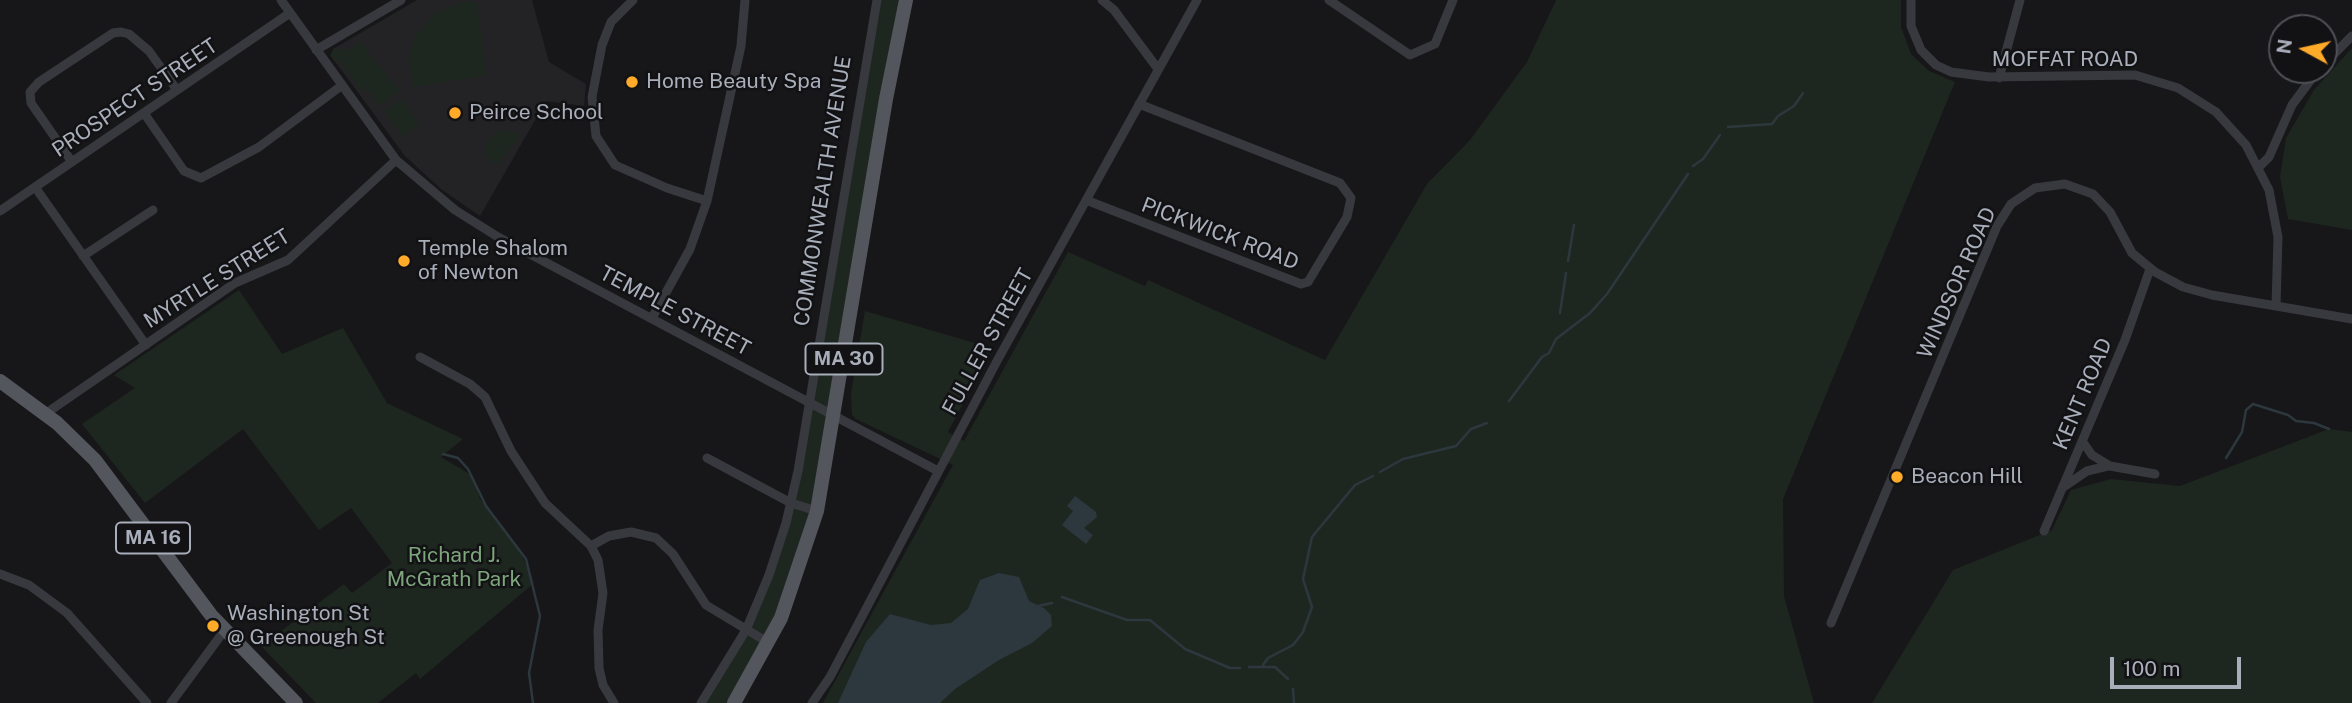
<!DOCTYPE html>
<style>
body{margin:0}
#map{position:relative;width:2352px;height:703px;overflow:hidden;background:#171719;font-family:"Public Sans",sans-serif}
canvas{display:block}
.north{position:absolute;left:2268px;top:14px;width:70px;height:70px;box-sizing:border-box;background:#121214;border:2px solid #4e5056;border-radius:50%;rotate:278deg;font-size:19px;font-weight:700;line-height:28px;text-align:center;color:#a8aeba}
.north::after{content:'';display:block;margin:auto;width:24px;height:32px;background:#ffaa29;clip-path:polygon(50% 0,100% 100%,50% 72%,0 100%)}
.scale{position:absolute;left:2110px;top:657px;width:131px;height:32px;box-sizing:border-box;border:4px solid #a8aeba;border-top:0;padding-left:9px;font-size:21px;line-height:24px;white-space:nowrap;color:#a8aeba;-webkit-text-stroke:5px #121214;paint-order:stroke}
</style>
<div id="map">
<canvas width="2352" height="703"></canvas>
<div class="north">N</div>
<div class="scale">100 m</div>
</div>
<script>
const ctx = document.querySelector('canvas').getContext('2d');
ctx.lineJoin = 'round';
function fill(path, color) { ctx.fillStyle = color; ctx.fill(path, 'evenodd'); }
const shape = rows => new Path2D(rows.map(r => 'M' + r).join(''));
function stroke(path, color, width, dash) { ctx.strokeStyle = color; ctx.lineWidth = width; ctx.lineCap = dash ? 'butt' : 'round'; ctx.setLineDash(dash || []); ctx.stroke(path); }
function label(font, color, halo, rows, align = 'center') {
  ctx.font = font + ' "Public Sans",sans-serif'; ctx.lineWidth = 5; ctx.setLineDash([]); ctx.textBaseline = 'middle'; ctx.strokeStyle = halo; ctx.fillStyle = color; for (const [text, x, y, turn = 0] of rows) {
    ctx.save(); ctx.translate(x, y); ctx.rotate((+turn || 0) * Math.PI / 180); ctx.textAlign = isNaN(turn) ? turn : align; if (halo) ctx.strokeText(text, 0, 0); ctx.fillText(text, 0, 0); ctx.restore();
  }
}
fill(shape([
 [417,0,532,0,549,62,586,84,584,106,546,101,480,216,441,189,405,156,331,56,333,49]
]), '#232326');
fill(shape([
 [877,0,906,0,806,551,734,703,701,703,730,658,786,523],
 [1556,0,1901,0,1901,27,1911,54,1929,71,1955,82,1783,499,1784,596,1814,703,823,703,953,465,856,419,852,415,851,393,865,311,992,348,948,432,964,441,1068,252,1145,286,1148,280,1325,360,1427,184,1470,140,1527,62],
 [462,2,477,2,486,71,482,76,413,87,408,57,417,33,434,13],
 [360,42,400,91,379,106,368,91,360,89,340,61,336,63,330,55,335,48,346,51],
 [2352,48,2352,230,2288,219,2280,177,2286,138,2314,90],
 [401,99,419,124,402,136,384,111],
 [511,130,520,137,496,165,486,156,486,144,496,132],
 [239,290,282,354,343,328,387,403,463,439,441,457,473,476,480,499,519,548,534,583,420,679,416,673,378,703,316,703,261,646,344,584,352,593,392,563,351,508,319,530,243,429,145,503,82,424,135,388,114,375],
 [2329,429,2352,432,2352,703,1872,703,1953,570,2052,530,2071,490,2111,479,2180,486]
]), '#1e271f');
fill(shape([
 [1075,496,1096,512,1097,517,1084,528,1093,535,1086,544,1062,525,1073,511,1067,506],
 [999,573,1019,577,1029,601,1044,608,1051,615,1052,626,1032,643,999,660,955,689,940,703,838,703,866,642,890,614,931,625,951,623,968,609,980,580]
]), '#2c373e');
stroke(shape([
 [1728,127,1772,124,1778,116,1794,106,1803,93],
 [1693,166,1703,159,1720,135],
 [1568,261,1574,225],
 [1560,313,1566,273],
 [1509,401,1542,357,1549,353,1556,339,1590,313,1607,294,1688,174],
 [443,454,458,458,468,469,486,506,526,559,540,616,529,673,533,703],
 [2226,458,2242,432,2246,410,2253,404,2288,415,2296,421,2314,423,2329,429],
 [1380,472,1403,459,1456,446,1471,429,1487,423],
 [1062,597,1127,620,1150,620,1185,649,1230,668,1240,668],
 [1038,606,1052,603],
 [1263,665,1268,658,1293,645,1303,632,1312,607,1303,579,1312,537,1355,485,1373,476],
 [1249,667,1275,667,1288,679],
 [1293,689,1294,703]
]), '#2c373e', 2.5);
stroke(shape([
 [281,0,396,160,455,210,498,237,938,471],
 [633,0,611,22,602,45,592,97,596,136,615,165,667,188,707,201],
 [1102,0,1114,10,1158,69],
 [1329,0,1410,55,1435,44,1453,0],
 [1911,0,1911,26,1921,50,1936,65,1951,72,1989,77,2135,75,2178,88,2216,112,2246,145,2269,190,2278,237,2276,306],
 [316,50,401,0],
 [2324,64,2352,36],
 [1999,78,2020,0],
 [144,113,184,171,201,178,259,147,341,86],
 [72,162,31,103,30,92,39,82,113,33,121,32,129,34,149,51,177,90],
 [2260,166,2269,157,2292,105,2318,70],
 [35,187,146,345],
 [1086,200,1301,284,1308,282,1347,217,1351,198,1340,183,1139,104],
 [0,211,290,13],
 [83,256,153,210],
 [652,318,690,249,707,201,741,46,745,0],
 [420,357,470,384,485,397,511,451,545,503,591,546,598,560,603,593,598,630,599,668,603,685,614,703],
 [45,414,235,283,288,260,396,160],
 [2082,441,2092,455,2110,466,2155,474],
 [707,458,791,503,817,511],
 [2062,488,2087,471,2108,466],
 [2044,531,2125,340,2150,269],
 [591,546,609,536,631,532,656,538,673,554,706,605,769,643],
 [0,574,29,585,67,613,147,703],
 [1831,623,1997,226,2011,204,2035,188,2065,184,2093,194,2110,212,2132,253,2155,272,2183,287,2212,295,2352,319],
 [171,703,224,631],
 [701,703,746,630,769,575,786,523,798,471,877,0],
 [812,703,830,677,997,361,1197,0]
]), '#37393e', 9);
stroke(shape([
 [0,381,57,423,95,460,211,615,296,703],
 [734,703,781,618,817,511,886,99,906,0]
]), '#53565d', 14);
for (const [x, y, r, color] of [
 [632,82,7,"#ffaa29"],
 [455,113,7,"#ffaa29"],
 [404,261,7,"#ffaa29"],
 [1897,477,7,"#ffaa29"],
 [213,626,7,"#ffaa29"]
]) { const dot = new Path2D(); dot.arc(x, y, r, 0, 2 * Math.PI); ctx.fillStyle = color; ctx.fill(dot); stroke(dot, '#121214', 2.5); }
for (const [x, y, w] of [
 [844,359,77],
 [153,538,74]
]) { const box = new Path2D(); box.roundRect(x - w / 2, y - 15.5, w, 31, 5); ctx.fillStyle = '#121214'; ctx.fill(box); stroke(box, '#a8aeba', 2); }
label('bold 19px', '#a8aeba', null, [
 ["MA 30",844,359],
 ["MA 16",153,538]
]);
label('21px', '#a8aeba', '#121214', [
 ["MOFFAT ROAD",2065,60],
 ["PROSPECT STREET",135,98,-34],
 ["COMMONWEALTH AVENUE",823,191,-81],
 ["PICKWICK ROAD",1220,234,21],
 ["MYRTLE STREET",217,279,-32],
 ["WINDSOR ROAD",1957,283,-66],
 ["TEMPLE STREET",675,311,28],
 ["FULLER STREET",988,342,-61],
 ["KENT ROAD",2083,394,-67]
]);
label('21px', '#a8aeba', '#121214', [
 ["Home Beauty Spa",646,82],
 ["Peirce School",469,113],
 ["Temple Shalom",418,249],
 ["of Newton",418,273],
 ["Beacon Hill",1911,477],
 ["Washington St",227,614],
 ["@ Greenough St",227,638]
], 'left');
label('21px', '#7da67d', '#121214', [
 ["Richard J.",454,556],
 ["McGrath Park",454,580]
]);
</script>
